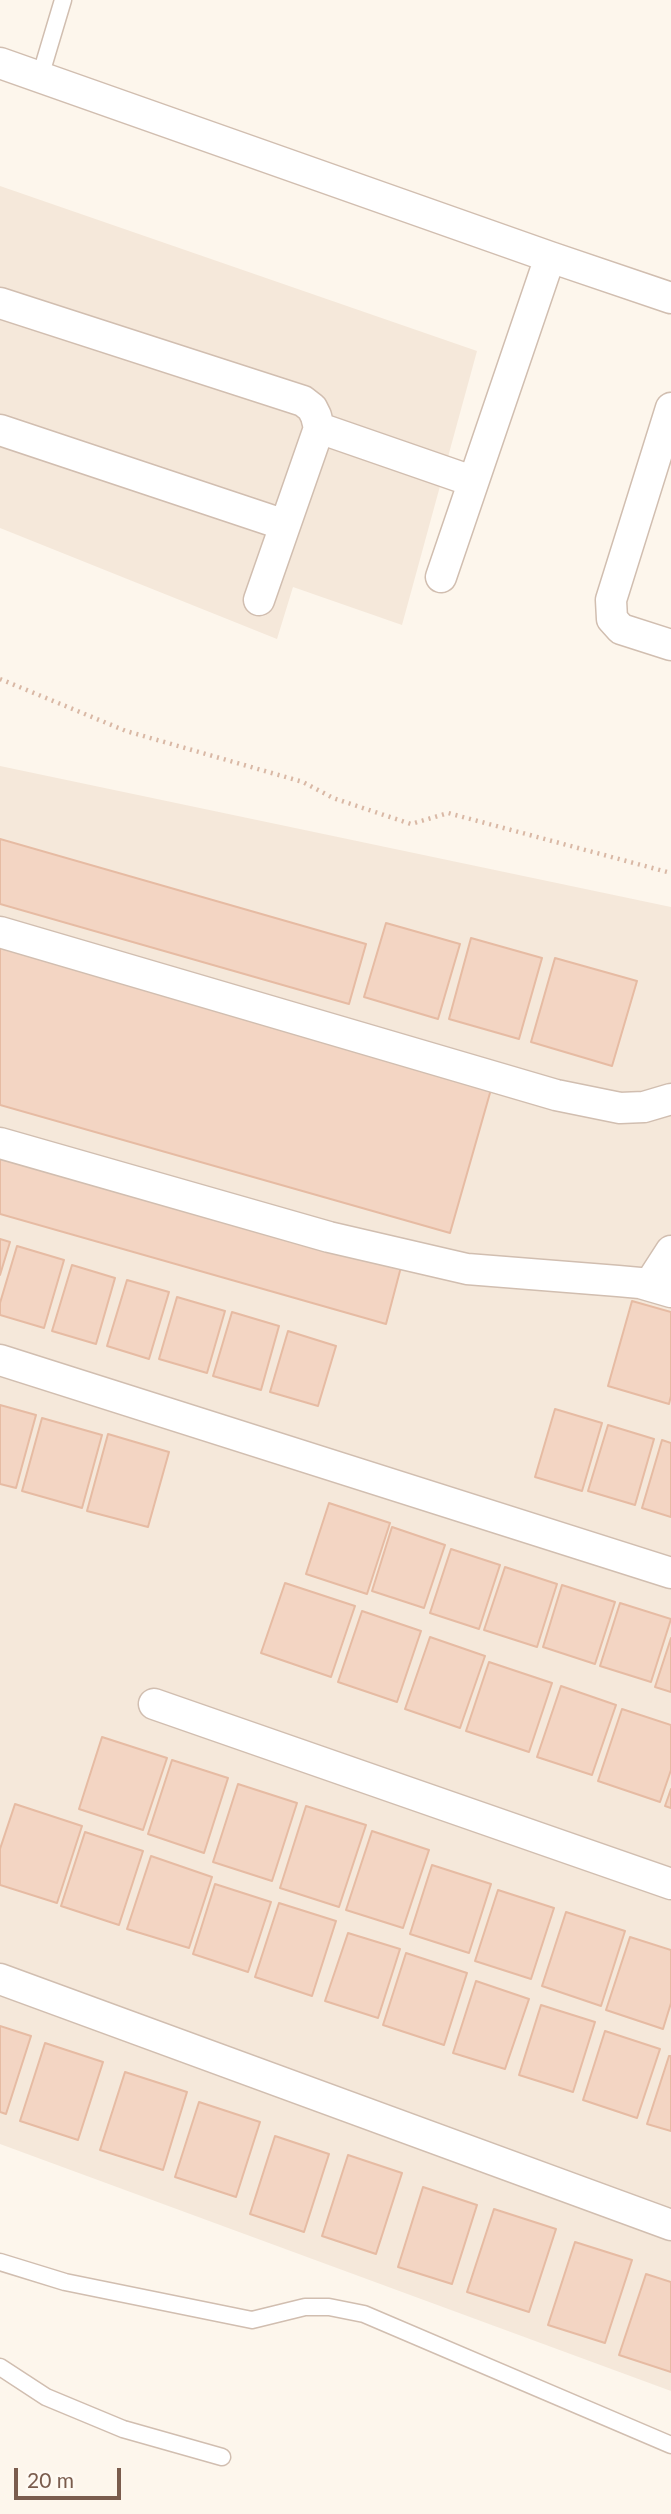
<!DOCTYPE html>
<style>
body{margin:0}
#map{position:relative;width:671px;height:2514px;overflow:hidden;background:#fdf6ec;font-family:Lato,sans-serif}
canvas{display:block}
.scale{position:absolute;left:14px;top:2468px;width:107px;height:32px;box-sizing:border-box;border:4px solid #7a5c4d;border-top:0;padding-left:9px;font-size:21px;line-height:24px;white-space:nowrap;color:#7a5c4d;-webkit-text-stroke:5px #fffaf3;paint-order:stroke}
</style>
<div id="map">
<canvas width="671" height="2514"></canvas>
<div class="scale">20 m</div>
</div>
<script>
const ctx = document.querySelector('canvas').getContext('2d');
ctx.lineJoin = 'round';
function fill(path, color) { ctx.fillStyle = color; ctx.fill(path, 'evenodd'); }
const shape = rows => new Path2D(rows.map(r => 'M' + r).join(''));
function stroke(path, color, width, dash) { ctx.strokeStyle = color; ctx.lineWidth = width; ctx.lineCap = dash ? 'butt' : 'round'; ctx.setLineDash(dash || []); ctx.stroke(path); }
fill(shape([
 [0,186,477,351,402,625,293,587,277,639,0,528],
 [0,766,671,907,671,2391,0,2144]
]), '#f5e8da');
const building = shape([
 [0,839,366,944,349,1004,0,904,0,839],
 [386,923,460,944,438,1019,364,997,386,923],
 [471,938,542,958,519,1039,449,1019,471,938],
 [0,946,492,1086,450,1233,0,1105,0,946],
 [555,958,637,981,612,1066,531,1042,555,958],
 [0,1153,401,1267,386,1324,0,1214,0,1153],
 [0,1239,10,1242,0,1275,0,1239],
 [17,1246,64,1260,44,1328,0,1315,0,1303,17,1246],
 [72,1265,115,1278,96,1344,52,1331,72,1265],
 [127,1280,169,1292,149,1359,107,1346,127,1280],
 [177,1297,225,1311,207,1373,159,1359,177,1297],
 [632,1301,671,1312,671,1396,669,1404,608,1386,632,1301],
 [232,1312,279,1326,261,1390,213,1376,232,1312],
 [288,1331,336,1346,318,1406,270,1392,288,1331],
 [0,1405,36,1415,16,1488,0,1484,0,1405],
 [555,1409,602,1423,582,1491,535,1477,555,1409],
 [42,1418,102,1435,82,1508,22,1491,42,1418],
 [608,1425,654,1439,635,1505,588,1491,608,1425],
 [108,1434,169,1452,148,1527,87,1511,108,1434],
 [662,1440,671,1443,671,1517,642,1508,662,1440],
 [329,1503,390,1523,367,1594,306,1574,329,1503],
 [392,1527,445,1545,424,1608,372,1591,392,1527],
 [451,1549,500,1565,479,1629,430,1613,451,1549],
 [505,1567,557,1584,537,1647,484,1630,505,1567],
 [285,1583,355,1606,331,1677,261,1653,285,1583],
 [562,1585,615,1602,595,1664,543,1647,562,1585],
 [620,1603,671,1619,651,1682,600,1666,620,1603],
 [362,1611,421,1631,397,1702,338,1682,362,1611],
 [430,1637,485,1656,460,1728,405,1709,430,1637],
 [671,1638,671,1692,655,1687,671,1638],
 [489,1662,552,1683,529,1752,466,1731,489,1662],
 [561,1686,616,1705,592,1775,537,1757,561,1686],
 [622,1709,671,1725,671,1770,660,1802,598,1781,622,1709],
 [102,1737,167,1758,143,1830,79,1809,102,1737],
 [172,1760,228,1778,204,1853,148,1834,172,1760],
 [238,1784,297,1803,272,1881,213,1862,238,1784],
 [671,1789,671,1808,665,1806,671,1789],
 [15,1804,82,1826,57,1903,0,1885,0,1849,15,1804],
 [306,1806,366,1825,339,1907,280,1888,306,1806],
 [372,1831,429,1850,403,1928,346,1910,372,1831],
 [85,1832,143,1851,119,1925,61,1906,85,1832],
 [151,1856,212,1877,189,1948,127,1929,151,1856],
 [432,1865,491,1884,469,1953,410,1934,432,1865],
 [215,1884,271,1902,248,1972,193,1954,215,1884],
 [498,1890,554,1908,531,1979,475,1961,498,1890],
 [279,1903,336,1921,312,1996,255,1977,279,1903],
 [566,1912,625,1931,601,2006,542,1986,566,1912],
 [348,1933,400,1949,378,2018,325,2001,348,1933],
 [630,1937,671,1950,671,2003,663,2029,606,2010,630,1937],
 [406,1953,467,1973,444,2045,383,2025,406,1953],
 [476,1981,529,1999,505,2069,453,2053,476,1981],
 [541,2005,595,2022,573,2092,519,2075,541,2005],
 [0,2026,31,2036,6,2114,0,2112,0,2026],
 [605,2031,660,2049,637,2118,583,2100,605,2031],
 [45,2043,103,2062,78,2140,20,2121,45,2043],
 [669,2056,671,2056,671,2131,647,2124,669,2056],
 [125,2072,187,2092,163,2170,100,2150,125,2072],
 [199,2102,260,2122,236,2197,175,2177,199,2102],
 [275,2136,329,2154,304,2232,250,2214,275,2136],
 [348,2155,402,2173,376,2254,322,2236,348,2155],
 [423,2187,477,2205,452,2284,398,2267,423,2187],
 [494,2209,556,2229,529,2312,467,2292,494,2209],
 [575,2242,632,2260,605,2343,548,2325,575,2242],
 [646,2274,671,2282,671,2372,619,2355,646,2274]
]);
fill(building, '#f3d5c3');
stroke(building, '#e6bba3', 2);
const service = shape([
 [40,77,63,0],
 [0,2262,65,2282,252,2320,305,2307,329,2307,364,2314,671,2445],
 [0,2367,46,2397,123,2429,222,2457]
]);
const minor = shape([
 [0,63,550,257,671,298],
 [0,303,303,401,312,408,316,416,319,428,259,600],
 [671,408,611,600,612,619,621,629,671,645],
 [319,428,472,481],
 [0,430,285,525],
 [441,577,550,257],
 [0,932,556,1095,620,1108,644,1107,671,1099],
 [0,1143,329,1237,467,1269,618,1281,640,1283,671,1292],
 [649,1285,671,1251],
 [0,1360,671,1573],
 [154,1704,671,1884],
 [0,1979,671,2225]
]);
stroke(service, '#d1beb0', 19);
stroke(minor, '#d1beb0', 33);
stroke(shape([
 [0,679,126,731,303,782,333,798,411,824,448,813,671,873]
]), '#d9b8a5', 4.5, [2, 5]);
stroke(service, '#fff', 16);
stroke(minor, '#fff', 30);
</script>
